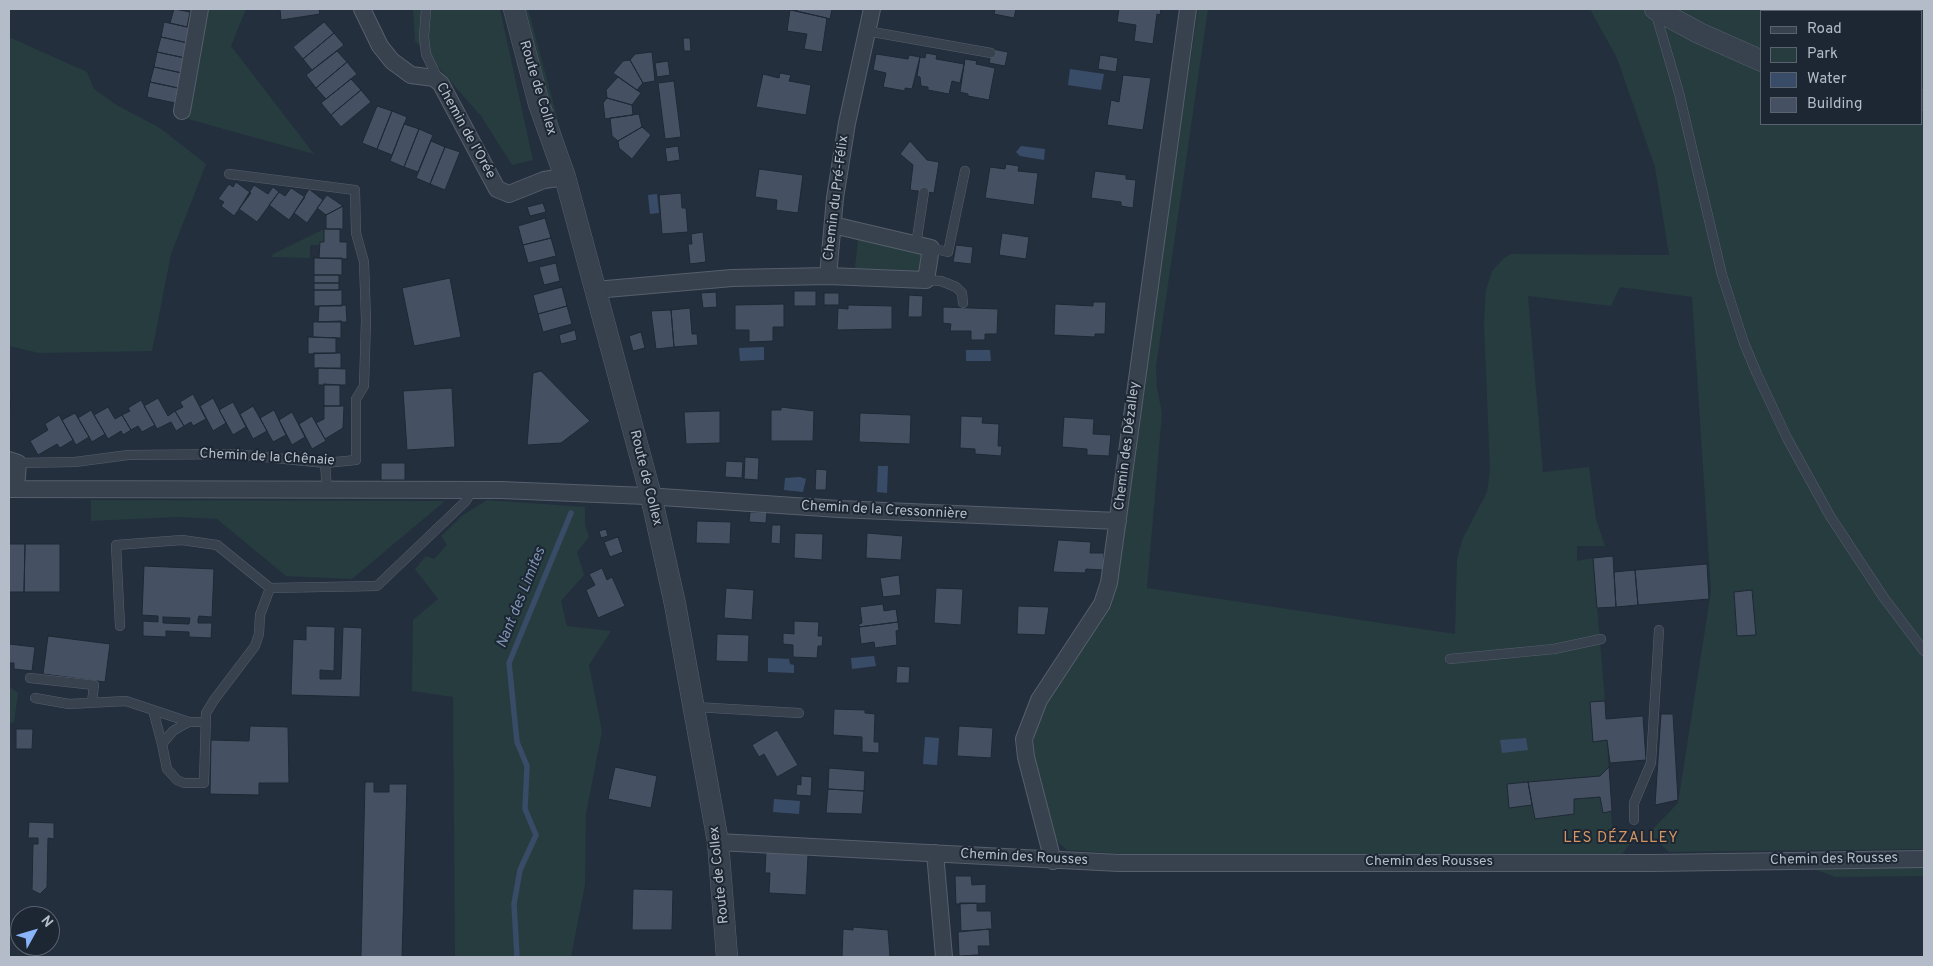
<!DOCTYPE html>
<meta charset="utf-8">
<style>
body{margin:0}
#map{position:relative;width:1933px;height:966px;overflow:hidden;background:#242f3e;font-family:Overpass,sans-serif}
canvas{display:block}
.frame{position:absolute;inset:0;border:10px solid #b4bcc9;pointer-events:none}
.legend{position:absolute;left:1760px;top:10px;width:162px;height:115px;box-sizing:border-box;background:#1d2633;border:1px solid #59626f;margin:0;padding:6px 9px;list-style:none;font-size:15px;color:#b4bcc9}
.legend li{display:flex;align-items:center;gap:10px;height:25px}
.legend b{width:25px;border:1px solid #59626f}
.north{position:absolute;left:10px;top:906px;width:50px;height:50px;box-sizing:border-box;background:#1d2633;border:1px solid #59626f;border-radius:50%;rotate:51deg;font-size:14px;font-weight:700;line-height:20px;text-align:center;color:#b4bcc9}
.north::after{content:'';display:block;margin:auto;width:18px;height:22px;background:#8ab4f8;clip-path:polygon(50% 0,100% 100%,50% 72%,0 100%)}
</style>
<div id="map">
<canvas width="1933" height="966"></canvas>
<div class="frame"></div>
<ul class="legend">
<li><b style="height:6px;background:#38414e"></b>Road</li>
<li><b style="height:14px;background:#263c3f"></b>Park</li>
<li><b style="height:14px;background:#394c67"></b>Water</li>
<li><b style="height:14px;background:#455162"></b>Building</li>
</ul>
<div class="north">N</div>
</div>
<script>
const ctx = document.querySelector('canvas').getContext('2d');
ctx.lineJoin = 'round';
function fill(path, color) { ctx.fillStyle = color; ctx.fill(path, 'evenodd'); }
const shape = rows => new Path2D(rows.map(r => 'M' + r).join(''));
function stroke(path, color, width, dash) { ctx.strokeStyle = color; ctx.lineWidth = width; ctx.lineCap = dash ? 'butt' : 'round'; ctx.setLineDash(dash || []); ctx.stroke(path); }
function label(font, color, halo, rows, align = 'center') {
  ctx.font = font + ' Overpass,sans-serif'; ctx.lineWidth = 4; ctx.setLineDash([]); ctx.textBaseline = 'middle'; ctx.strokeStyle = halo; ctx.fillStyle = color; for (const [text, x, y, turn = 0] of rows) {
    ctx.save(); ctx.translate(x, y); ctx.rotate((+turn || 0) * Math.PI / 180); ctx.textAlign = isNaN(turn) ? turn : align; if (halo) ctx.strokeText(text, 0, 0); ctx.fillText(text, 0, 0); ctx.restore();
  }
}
fill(shape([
 [209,9,246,9,231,46,314,154,188,119],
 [413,9,500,9,533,160,512,165,481,116,415,41],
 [522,9,528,9,567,154,552,118],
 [1198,9,1208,9,1156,367,1157,388,1162,413,1147,588,1455,634,1457,558,1463,538,1487,492,1490,470,1484,323,1486,290,1492,271,1504,258,1511,254,1669,255,1655,167,1617,58,1590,9,1924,9,1924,849,1669,852,1658,842,1650,841,1650,832,1678,803,1711,591,1692,297,1620,287,1611,306,1528,296,1543,472,1589,467,1596,519,1605,546,1577,546,1577,561,1593,558,1605,701,1590,702,1593,742,1607,740,1612,828,1616,835,1624,840,1632,842,1622,854,1122,854,1067,850,1054,839,1034,765,1034,733,1041,713,1116,566],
 [1762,11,1922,11,1922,124,1762,124],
 [9,37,87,72,94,89,115,104,160,128,206,164,171,254,152,351,39,353,9,346],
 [324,229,324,242,320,242,320,245,310,245,310,258,272,257,273,254],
 [858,239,922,253,923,256,920,273,857,271,855,268],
 [91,500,92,500,445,501,352,579,286,576,217,519,177,517,91,521],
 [487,500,585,507,585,525,589,537,577,552,584,575,561,601,567,626,611,631,589,665,602,731,586,814,585,885,571,957,455,957,453,697,412,691,413,620,438,599,415,569,426,556,434,559,447,545,441,536,463,515],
 [9,686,18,693,14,722,9,724],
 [1924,864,1924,876,1835,877,1806,866]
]), '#263c3f');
fill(shape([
 [1070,69,1104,74,1101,90,1068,85],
 [1021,146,1045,149,1044,160,1020,156,1016,152],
 [657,194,659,213,650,214,648,195],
 [764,347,764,360,740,361,739,348],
 [966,350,990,350,991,361,966,361],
 [878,466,888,466,887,493,877,492],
 [800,477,806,479,803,492,784,490,785,478],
 [874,656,876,666,852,669,851,658],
 [768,658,789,659,790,664,794,665,794,673,768,672],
 [925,737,939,738,937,765,923,764],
 [1526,738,1528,750,1502,753,1500,740],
 [774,799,800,801,799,814,773,812]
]), '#394c67');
stroke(shape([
 [517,957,514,904,520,870,536,835,525,809,527,766,517,742,509,663,571,513]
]), '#394c67', 5.5);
const building = shape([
 [174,9,190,12,187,27,170,23,174,9],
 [280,9,319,9,320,14,281,20,280,9],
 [797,9,832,9,830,19,797,11,797,9],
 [995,9,1016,9,1014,18,994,14,995,9],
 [1119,9,1161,9,1160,15,1157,14,1153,44,1134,41,1136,25,1117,22,1119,9],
 [790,10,827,18,822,52,804,49,807,34,787,31,790,10],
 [164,22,192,28,188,43,161,37,164,22],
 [324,22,334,33,303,59,293,47,324,22],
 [334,33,344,45,312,70,303,59,334,33],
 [161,37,188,43,185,58,157,52,161,37],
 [683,38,690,38,691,51,684,51,683,38],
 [992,49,1008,52,1005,66,989,63,992,49],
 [337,51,347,62,316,88,306,75,337,51],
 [157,52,185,58,182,73,154,67,157,52],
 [652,52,655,81,643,83,630,60,635,54,652,52],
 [926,53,937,55,936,59,964,64,960,83,952,81,949,94,928,90,928,87,921,86,920,77,917,76,920,57,925,58,926,53],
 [876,54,908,59,909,55,920,57,912,89,905,88,905,91,883,87,886,73,873,70,876,54],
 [1100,55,1118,58,1116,72,1098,69,1100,55],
 [965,59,977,61,976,64,995,68,989,100,968,96,968,94,960,92,965,59],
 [630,60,643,83,637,90,613,73,623,61,630,60],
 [668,61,670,75,657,77,655,63,668,61],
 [347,62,357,74,326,99,316,88,347,62],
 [154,67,182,73,178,88,150,82,154,67],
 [780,73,791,75,789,81,811,85,806,115,756,107,763,74,779,78,780,73],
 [1123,75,1151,78,1143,130,1107,125,1111,100,1119,102,1123,75],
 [618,77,641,93,632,105,607,98,606,90,618,77],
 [351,79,361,90,331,115,321,103,351,79],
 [674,81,681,137,665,139,658,83,674,81],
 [150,82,178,88,175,103,147,97,150,82],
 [361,90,371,102,341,127,331,115,361,90],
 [607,98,632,105,633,115,605,119,603,103,607,98],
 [377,106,392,111,377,149,362,143,377,106],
 [392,111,407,117,392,155,377,149,392,111],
 [639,114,642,127,618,141,612,136,610,118,639,114],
 [404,124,419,129,404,167,390,161,404,124],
 [642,127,651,135,632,159,619,148,618,141,642,127],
 [419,129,433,135,418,172,404,167,419,129],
 [431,141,445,147,430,184,416,178,431,141],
 [910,141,927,160,939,162,934,193,910,190,913,165,900,154,910,141],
 [678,146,680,160,667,162,665,148,678,146],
 [445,147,460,152,445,190,430,184,445,147],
 [1006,164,1019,166,1018,171,1038,173,1034,205,985,198,990,167,1005,169,1006,164],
 [759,169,803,175,798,213,776,210,777,200,755,197,759,169],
 [1095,171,1126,175,1126,179,1136,180,1133,208,1121,206,1121,202,1091,198,1095,171],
 [236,182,251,193,234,216,221,206,224,202,218,199,229,184,233,187,236,182],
 [254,185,268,194,273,187,279,192,257,222,239,209,254,185],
 [291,188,305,197,289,220,269,205,279,192,285,196,291,188],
 [309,189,323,200,307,223,294,213,309,189],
 [681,193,682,208,686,208,688,232,662,234,659,195,681,193],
 [327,195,343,206,326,215,317,208,327,195],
 [543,203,546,212,530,216,527,207,543,203],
 [343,206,343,229,326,229,326,215,343,206],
 [545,218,551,238,523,245,518,226,545,218],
 [324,229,340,229,340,242,347,242,347,259,319,258,320,242,324,242,324,229],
 [703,232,706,262,690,264,688,244,692,244,691,234,703,232],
 [1002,233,1029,237,1026,259,999,255,1002,233],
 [551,238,556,256,528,263,523,245,551,238],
 [956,245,973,247,971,264,953,262,956,245],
 [314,258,342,258,342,275,314,275,314,258],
 [556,263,560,281,544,285,539,267,556,263],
 [314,275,339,275,339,283,314,283,314,275],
 [450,278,461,337,414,346,402,288,450,278],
 [314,283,339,283,339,290,314,290,314,283],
 [562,287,567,306,538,314,533,295,562,287],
 [314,290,342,290,342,306,314,306,314,290],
 [794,291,816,291,816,306,794,306,794,291],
 [716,292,717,307,703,308,701,293,716,292],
 [824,293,839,293,839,305,824,305,824,293],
 [909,295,923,296,922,317,908,317,909,295],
 [1093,302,1106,302,1105,334,1095,334,1095,337,1054,335,1055,304,1093,306,1093,302],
 [784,304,784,327,773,327,773,341,749,342,749,330,735,330,735,305,784,304],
 [346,305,347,322,318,322,319,306,346,305],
 [848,305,892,306,892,329,837,330,838,308,848,309,848,305],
 [567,306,572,324,543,332,538,314,567,306],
 [943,307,998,309,997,334,985,334,985,340,971,340,971,331,950,331,951,324,943,323,943,307],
 [690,308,692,334,697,334,698,345,674,347,671,310,690,308],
 [671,310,674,347,656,349,651,311,671,310],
 [341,321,341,338,313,337,313,322,341,321],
 [575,330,577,340,561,344,559,335,575,330],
 [641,332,645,348,633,351,629,336,641,332],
 [308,337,336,338,336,353,308,354,308,337],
 [314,353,341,353,341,368,314,368,314,353],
 [318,368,346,369,346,385,318,385,318,368],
 [541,371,590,421,561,443,527,445,533,373,541,371],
 [324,384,340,385,340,406,324,406,324,384],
 [452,388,455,447,407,450,403,391,452,388],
 [9,394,11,395,9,425,9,394],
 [193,394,206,419,193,426,191,422,184,426,175,411,183,407,180,402,193,394],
 [158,398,168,416,175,411,184,426,176,431,171,422,157,429,144,406,158,398],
 [213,398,226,423,213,431,200,406,213,398],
 [141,400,155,425,142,432,138,426,131,430,122,415,130,411,128,408,141,400],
 [233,402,246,427,233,435,219,410,233,402],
 [253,406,267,431,253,439,240,414,253,406],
 [324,406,344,406,343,428,325,439,316,423,324,419,324,406],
 [108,407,115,419,122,415,131,430,123,435,121,431,108,439,94,415,108,407],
 [781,407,814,411,813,441,771,441,771,410,781,410,781,407],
 [91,410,105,434,92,442,78,418,91,410],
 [274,410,286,435,273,442,260,418,274,410],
 [720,411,720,443,686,444,684,412,720,411],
 [292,412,305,437,292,445,279,420,292,412],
 [75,413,89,437,76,445,62,420,75,413],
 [860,413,911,415,910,444,859,442,860,413],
 [59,415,73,440,60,448,57,444,38,455,30,441,48,430,45,424,59,415],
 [312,416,326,441,312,449,299,424,312,416],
 [961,416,983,417,982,423,999,424,998,446,1002,446,1001,456,975,454,975,449,960,448,961,416],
 [1064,417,1094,419,1093,434,1111,435,1109,456,1087,455,1087,449,1062,447,1064,417],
 [745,457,759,458,758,480,744,479,745,457],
 [726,461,743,462,742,478,725,477,726,461],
 [381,463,405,463,405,480,381,480,381,463],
 [816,469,827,470,826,490,815,490,816,469],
 [750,512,767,512,766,523,749,522,750,512],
 [697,521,731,522,730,544,696,543,697,521],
 [772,525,781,525,780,544,771,543,772,525],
 [606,529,608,536,601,538,599,531,606,529],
 [795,533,823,534,822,560,794,558,795,533],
 [867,533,903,536,901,560,866,558,867,533],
 [618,537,623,552,610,557,604,542,618,537],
 [1058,540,1091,542,1090,553,1104,553,1103,570,1086,569,1085,573,1053,572,1058,540],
 [9,544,25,544,24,592,9,592,9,544],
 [25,544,60,544,60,592,24,592,25,544],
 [1613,556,1616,607,1597,608,1593,558,1613,556],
 [1707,564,1709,599,1638,605,1635,570,1707,564],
 [144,566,214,569,212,617,199,616,198,619,198,623,212,623,211,638,189,637,189,632,166,631,166,637,143,636,143,621,158,622,158,616,142,615,144,566],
 [163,617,190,618,189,624,163,623,163,617],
 [602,568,607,580,612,577,625,606,598,618,586,590,595,585,589,574,602,568],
 [1635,570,1638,605,1616,607,1614,572,1635,570],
 [899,575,901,595,883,597,880,578,899,575],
 [726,588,754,590,752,620,724,618,726,588],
 [936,588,963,589,961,625,934,623,936,588],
 [1752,590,1756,635,1737,636,1734,592,1752,590],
 [883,604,884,611,896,609,898,622,859,627,859,624,862,623,860,607,883,604],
 [1018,606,1049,607,1045,635,1017,634,1018,606],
 [794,621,819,622,818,636,823,636,822,646,818,646,817,658,793,657,793,645,783,644,783,633,794,634,794,621],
 [898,622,899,630,896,631,897,645,875,648,874,642,861,644,859,627,898,622],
 [306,626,335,627,334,671,320,670,320,679,341,679,343,627,362,628,360,697,291,695,293,639,306,640,306,626],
 [717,634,749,635,748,662,716,661,717,634],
 [48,636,110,644,105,682,43,674,48,636],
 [9,644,35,647,32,671,14,669,14,663,9,663,9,644],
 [897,666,910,667,909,683,896,683,897,666],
 [1605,701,1606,719,1643,716,1646,760,1610,763,1607,740,1593,742,1590,702,1605,701],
 [834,709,865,710,865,713,875,714,874,742,879,742,879,753,862,752,862,737,833,735,834,709],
 [1661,714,1673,714,1678,800,1655,805,1661,714],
 [250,726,288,727,289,783,259,783,259,795,210,794,211,740,249,741,250,726],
 [959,726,993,728,991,758,957,756,959,726],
 [16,729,33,729,32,749,16,749,16,729],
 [777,730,798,765,777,777,764,754,759,757,752,745,777,730],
 [615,767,657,776,651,808,608,799,615,767],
 [1609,767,1612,811,1603,813,1600,797,1574,799,1574,814,1535,819,1528,782,1600,776,1609,767],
 [829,768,865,771,864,791,828,789,829,768],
 [801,776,812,777,811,796,796,795,797,784,801,785,801,776],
 [365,782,374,782,374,792,389,792,389,784,407,784,402,957,361,957,365,782],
 [1528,782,1532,805,1509,808,1507,784,1528,782],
 [828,789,864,791,862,814,826,813,828,789],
 [29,822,54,823,54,839,48,838,47,887,40,894,32,890,33,844,38,844,38,838,28,838,29,822],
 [766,851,808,855,806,895,769,893,770,873,765,873,766,851],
 [955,876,971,876,972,885,986,884,986,903,956,904,955,876],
 [633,889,673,890,672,930,632,930,633,889],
 [960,903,977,903,977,911,991,911,992,929,961,931,960,903],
 [853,927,888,930,890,957,842,957,843,929,853,930,853,927],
 [989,929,990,946,978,946,979,955,959,956,958,932,989,929],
 [979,955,979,957,963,957,963,956,979,955]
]);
fill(building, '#455162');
stroke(building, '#1f2835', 1);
const service = shape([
 [426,9,424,37,426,54,438,79],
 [1655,11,1679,93,1722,275,1744,343,1757,374,1787,438,1830,516,1884,598,1924,651],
 [867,31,991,53],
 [916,245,924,192],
 [931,248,948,252,965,171],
 [926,280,941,281,956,287,962,293,963,303],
 [18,463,75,462,128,455,234,454,325,463,356,460,356,399,364,386,366,320,364,262,356,233,355,190,229,174],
 [325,463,327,490],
 [120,626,116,545,182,540,217,545,270,588,377,586,465,502,472,491],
 [1450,659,1554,649,1601,639],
 [30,678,94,685,92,702],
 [35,698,69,704,126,701,189,722],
 [695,707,799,713],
 [153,710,162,744],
 [205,722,189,722,183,725,173,731,162,744,167,769,177,780,184,783,204,783,206,713,214,700,255,646,259,634,260,615,270,588],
 [1634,820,1634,803,1651,763,1659,630]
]);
const minor = shape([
 [362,9,380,46,392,61,411,75,434,78,441,84,497,189,509,194,544,180,565,177],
 [182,111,200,9],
 [828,276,926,280,931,248,833,225],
 [595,290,732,278,828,276,835,198,847,123,872,9],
 [9,460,18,463,16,489],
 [9,489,501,490,646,496,839,509,1118,521],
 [718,842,1119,863,1654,863,1924,859],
 [935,853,944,957],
 [1053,861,1026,757,1024,739,1039,700,1102,604,1109,583,1188,9]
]);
const tertiary = shape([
 [514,9,539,104,565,177,651,496,675,604,718,842,727,957],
 [1655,9,1699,33,1762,61],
 [1922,100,1924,100]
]);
stroke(service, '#565f6c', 10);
stroke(minor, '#565f6c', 18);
stroke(tertiary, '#565f6c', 22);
stroke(service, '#38414e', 9);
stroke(minor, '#38414e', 16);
stroke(tertiary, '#38414e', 21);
label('14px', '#b4bcc9', '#1d2633', [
 ["Route de Collex",537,88,73],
 ["Chemin de l'Orée",465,131,61],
 ["Chemin du Pré-Félix",837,198,-83],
 ["Chemin des Dézalley",1128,446,-83],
 ["Chemin de la Chênaie",267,458,3],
 ["Route de Collex",645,478,76],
 ["Chemin de la Cressonnière",884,511,3],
 ["Chemin des Rousses",1024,858,3],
 ["Chemin des Rousses",1834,860,-1],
 ["Chemin des Rousses",1429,862],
 ["Route de Collex",720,875,-96]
]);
label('italic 15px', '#7c92b1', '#1d2633', [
 ["Nant des Limites",522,598,-68]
]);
ctx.letterSpacing = '1px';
label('15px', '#d59563', '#1d2633', [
 ["LES DÉZALLEY",1621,839]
]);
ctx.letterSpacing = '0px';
</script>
